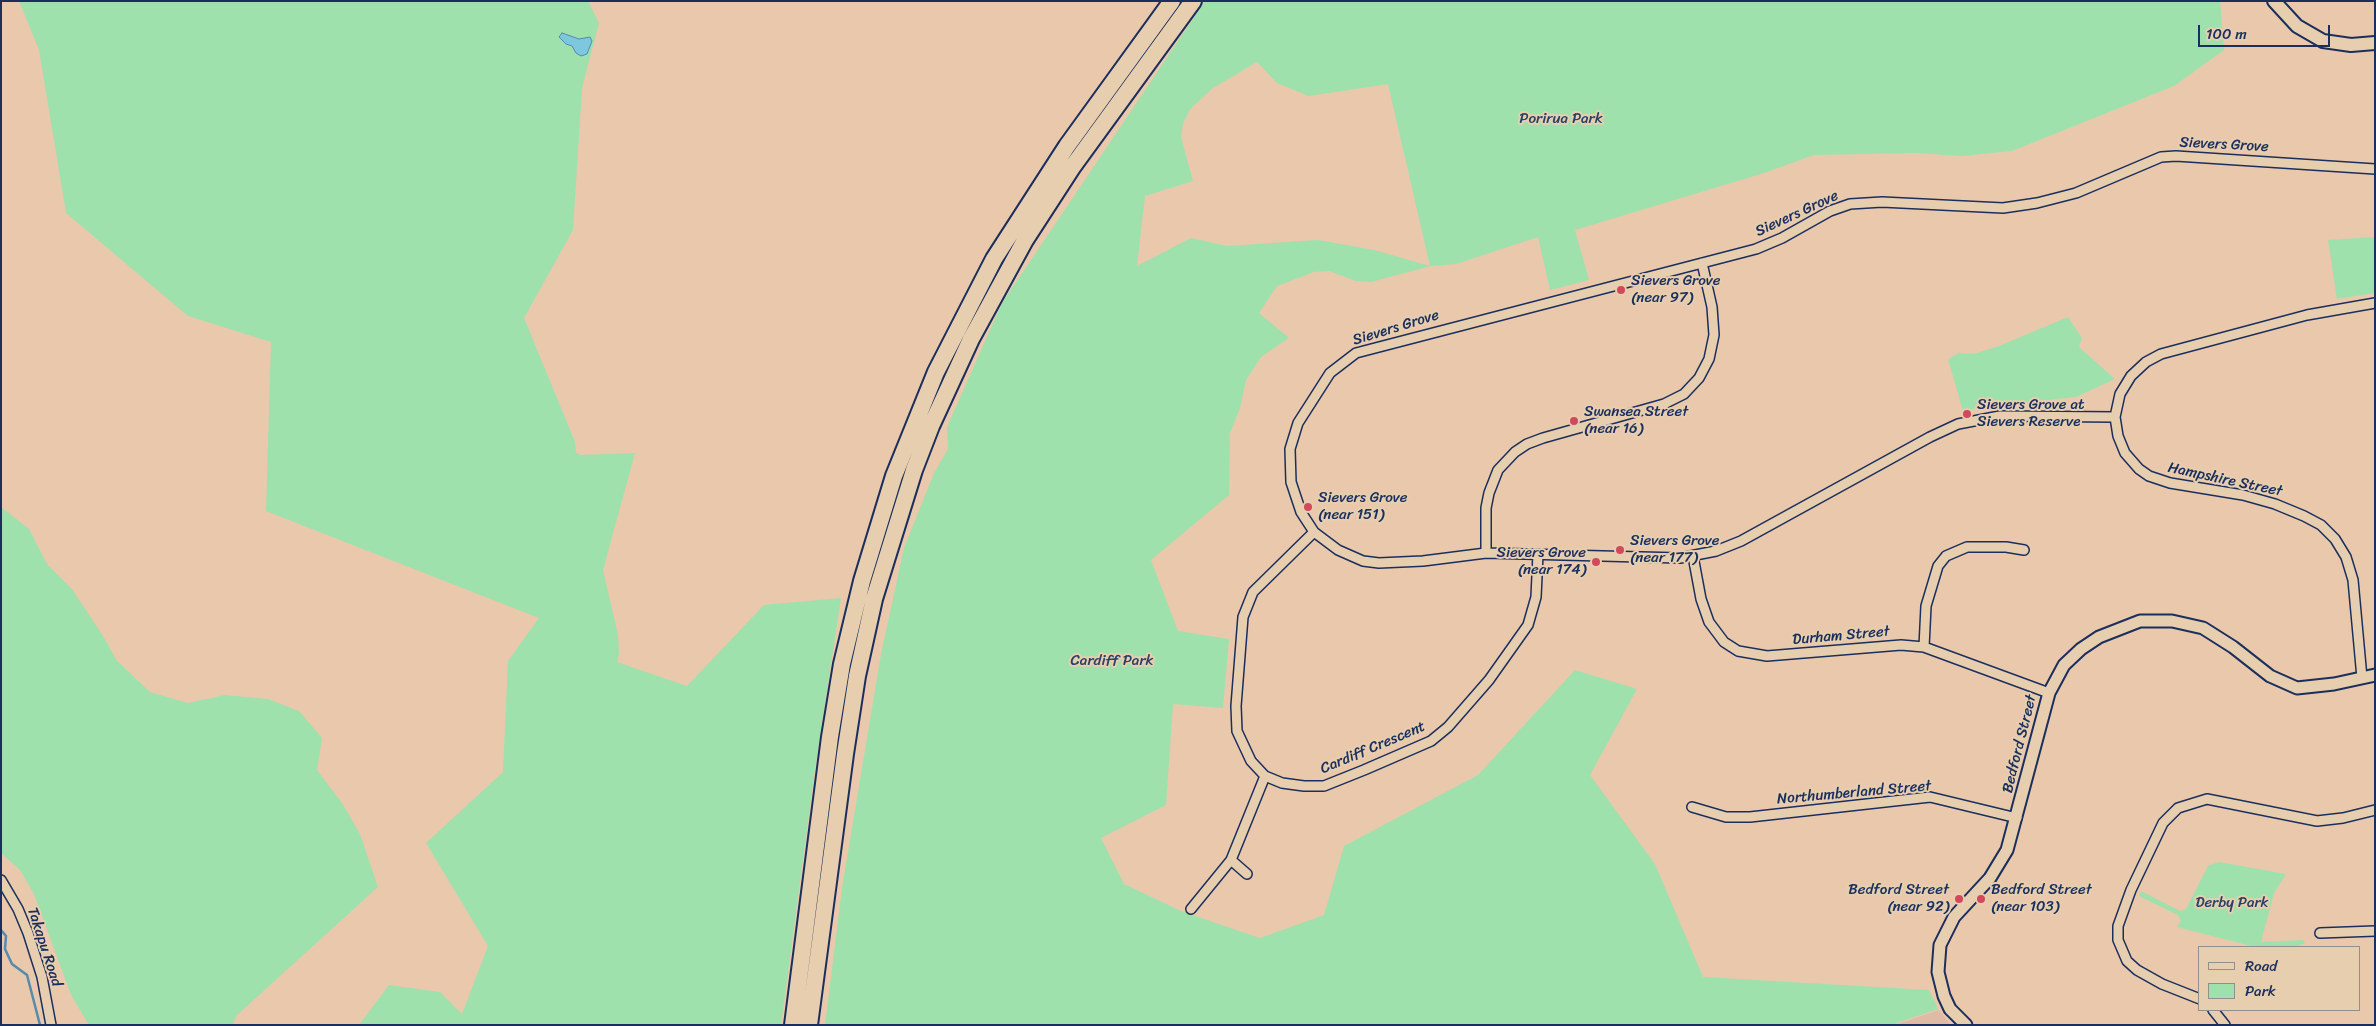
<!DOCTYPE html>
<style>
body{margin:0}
#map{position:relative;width:2376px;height:1026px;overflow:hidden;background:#eac8ac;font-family:Sriracha,sans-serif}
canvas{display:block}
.frame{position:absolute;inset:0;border:2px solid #1b2f5e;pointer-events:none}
.legend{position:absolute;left:2198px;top:946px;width:162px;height:65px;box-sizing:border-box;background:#e7ceaf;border:1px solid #958e8f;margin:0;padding:6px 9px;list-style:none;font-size:15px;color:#1b2f5e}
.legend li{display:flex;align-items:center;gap:10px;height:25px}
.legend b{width:25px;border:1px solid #958e8f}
.scale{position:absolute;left:2198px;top:25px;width:132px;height:22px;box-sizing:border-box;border:2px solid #1b2f5e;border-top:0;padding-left:6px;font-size:15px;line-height:18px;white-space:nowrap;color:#1b2f5e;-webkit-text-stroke:4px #e7ceaf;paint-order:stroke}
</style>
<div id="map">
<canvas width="2376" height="1026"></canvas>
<div class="frame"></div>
<ul class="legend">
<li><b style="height:6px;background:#e7ceaf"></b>Road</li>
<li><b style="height:14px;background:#9ee1ac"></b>Park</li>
</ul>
<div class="scale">100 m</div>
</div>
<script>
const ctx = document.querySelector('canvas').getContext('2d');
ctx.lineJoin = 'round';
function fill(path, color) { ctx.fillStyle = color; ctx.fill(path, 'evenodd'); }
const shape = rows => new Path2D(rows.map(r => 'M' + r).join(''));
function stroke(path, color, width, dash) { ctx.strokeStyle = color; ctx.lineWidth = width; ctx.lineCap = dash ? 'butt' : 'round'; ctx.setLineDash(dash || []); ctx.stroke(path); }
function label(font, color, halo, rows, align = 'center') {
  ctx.font = font + ' Sriracha,sans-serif'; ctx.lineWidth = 4; ctx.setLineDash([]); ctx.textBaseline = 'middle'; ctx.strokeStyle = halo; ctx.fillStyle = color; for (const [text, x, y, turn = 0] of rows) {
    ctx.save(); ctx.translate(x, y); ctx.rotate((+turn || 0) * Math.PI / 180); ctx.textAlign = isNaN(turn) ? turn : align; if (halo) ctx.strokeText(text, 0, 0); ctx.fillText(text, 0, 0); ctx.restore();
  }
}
fill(shape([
 [1939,1010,1951,1025,1895,1025]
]), '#dfbba6');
fill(shape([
 [19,1,588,1,599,23,582,88,573,230,524,318,575,442,576,453,581,455,635,453,603,570,618,635,619,653,617,662,687,686,764,605,841,598,815,769,781,1025,359,1025,389,985,440,992,462,1014,488,946,426,843,503,772,508,661,539,618,266,511,271,342,188,316,66,213,39,50],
 [1205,1,2220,1,2224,50,2174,86,2012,151,1962,156,1916,153,1814,155,1764,173,1575,230,1589,280,1550,290,1538,237,1456,264,1431,266,1371,282,1356,281,1329,271,1314,272,1277,286,1259,313,1289,338,1261,357,1246,380,1240,408,1230,433,1229,495,1151,560,1178,631,1229,639,1223,708,1173,704,1166,805,1101,838,1124,884,1181,911,1260,938,1324,915,1344,846,1478,775,1575,670,1637,689,1590,775,1655,864,1703,977,1929,990,1938,1009,1891,1025,825,1025,842,888,881,654,904,548,934,473,948,449,947,427,1002,303],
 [1257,62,1277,83,1309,96,1388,84,1430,266,1374,250,1318,240,1227,246,1191,238,1137,266,1145,196,1193,181,1181,137,1183,124,1190,109,1213,88],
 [2375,237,2375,293,2337,299,2328,240],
 [2068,317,2082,338,2079,347,2115,379,2076,397,1985,406,1963,411,1948,359,1959,353,1974,354,1999,346],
 [1,507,29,529,47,564,72,589,103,636,117,661,150,692,188,703,225,695,268,699,299,711,322,738,317,770,342,803,360,834,378,887,236,1016,233,1025,89,1025,71,995,34,894,20,870,1,853],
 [2219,862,2286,874,2274,893,2261,942,2303,940,2305,943,2298,946,2255,947,2177,927,2181,921,2178,915,2139,896,2141,891,2180,911,2186,909,2208,866]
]), '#9ee1ac');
const water = shape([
 [562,33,579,39,590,37,592,41,587,54,581,56,576,53,572,46,566,44,559,37,562,33]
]);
fill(water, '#7ec8df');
stroke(water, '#568bab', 1);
stroke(shape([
 [1,930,6,936,5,949,12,964,27,975,40,1025]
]), '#568bab', 2.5);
const minor = shape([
 [2115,417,2000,416,1958,424,1930,437,1741,541,1716,551,1680,558,1486,553,1423,561,1379,563,1363,561,1338,550,1314,532,1301,512,1291,482,1290,449,1298,423,1330,373,1356,353,1756,249,1782,238,1830,211,1850,204,1882,202,2003,208,2037,203,2076,193,2161,157,2176,156,2375,169],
 [1314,532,1253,592,1243,617,1236,706,1237,731,1251,761,1265,776,1282,783,1304,786,1324,786,1364,770,1431,741,1448,727,1489,680,1528,625,1536,597,1538,554],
 [1486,553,1486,508,1489,493,1498,470,1515,452,1527,444,1543,438,1664,404,1684,394,1699,378,1709,359,1714,335,1712,307,1702,263],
 [1693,556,1701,599,1709,622,1724,642,1738,651,1767,656,1901,645,1924,647,2049,693],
 [1924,647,1926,606,1938,566,1946,556,1967,547,2006,547,2024,550],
 [2362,678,2353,580,2346,557,2335,539,2321,525,2304,516,2275,504,2243,495,2170,483,2149,476,2139,469,2125,453,2118,436,2115,417,2120,394,2131,376,2146,362,2161,354,2307,315,2375,303],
 [1692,807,1726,817,1750,817,1930,797,2017,818],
 [1231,860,1247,874],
 [1,880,18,909,28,933,42,977,51,1025],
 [1191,909,1231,860,1265,776],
 [2320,933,2375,931],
 [2200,999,2162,984,2137,970,2127,961,2118,940,2118,926,2131,890,2163,823,2178,808,2207,799,2317,821,2343,818,2375,810],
 [2213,1010,2225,1025]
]);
const tertiary = shape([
 [1966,1025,1950,1009,1944,996,1938,972,1940,945,1954,917,1990,878,2007,850,2049,693,2064,665,2081,649,2099,637,2140,621,2172,621,2203,628,2233,647,2270,676,2297,688,2334,684,2375,675]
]);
const secondary = shape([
 [2274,1,2297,26,2323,41,2351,45,2375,43]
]);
const motorway = shape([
 [793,1025,830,737,842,664,862,581,894,476,936,372,994,259,1067,146,1172,1],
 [809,1025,845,754,857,676,874,599,914,470,931,426,971,339,1025,240,1073,166,1193,1]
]);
stroke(minor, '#1b2f5e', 12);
stroke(tertiary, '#1b2f5e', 15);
stroke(secondary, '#1b2f5e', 16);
stroke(motorway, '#1b2f5e', 20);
stroke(minor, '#e7ceaf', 9);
stroke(tertiary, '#e7ceaf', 11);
stroke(secondary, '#e7ceaf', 12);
stroke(motorway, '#e7ceaf', 16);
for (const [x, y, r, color] of [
 [1621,290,5,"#d1495b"],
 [1967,414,5,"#d1495b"],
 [1574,421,5,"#d1495b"],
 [1308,507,5,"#d1495b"],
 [1620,550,5,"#d1495b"],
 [1596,562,5,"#d1495b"],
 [1959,899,5,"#d1495b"],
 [1981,899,5,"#d1495b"]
]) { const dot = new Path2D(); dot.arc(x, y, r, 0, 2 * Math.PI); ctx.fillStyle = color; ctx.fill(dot); stroke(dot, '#e7ceaf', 2); }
label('15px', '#284166', '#e7ceaf', [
 ["Porirua Park",1561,119],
 ["Cardiff Park",1112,661],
 ["Derby Park",2232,903]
]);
label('15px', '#1b2f5e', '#e7ceaf', [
 ["Sievers Grove",2224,145,3],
 ["Sievers Grove",1797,214,-25],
 ["Sievers Grove",1396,328,-17],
 ["Hampshire Street",2225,480,12],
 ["Durham Street",1841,636,-5],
 ["Bedford Street",2020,744,-76],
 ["Cardiff Crescent",1373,748,-23],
 ["Northumberland Street",1854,793,-5],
 ["Takapu Road",44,947,72]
]);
label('15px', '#1b2f5e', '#e7ceaf', [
 ["Sievers Grove",1631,281],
 ["(near 97)",1631,298],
 ["Sievers Grove at",1977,405],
 ["Sievers Reserve",1977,422],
 ["Swansea Street",1584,412],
 ["(near 16)",1584,429],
 ["Sievers Grove",1318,498],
 ["(near 151)",1318,515],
 ["Sievers Grove",1630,541],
 ["(near 177)",1630,558],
 ["Sievers Grove",1586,553,"right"],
 ["(near 174)",1586,570,"right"],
 ["Bedford Street",1949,890,"right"],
 ["(near 92)",1949,907,"right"],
 ["Bedford Street",1991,890],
 ["(near 103)",1991,907]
], 'left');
</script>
